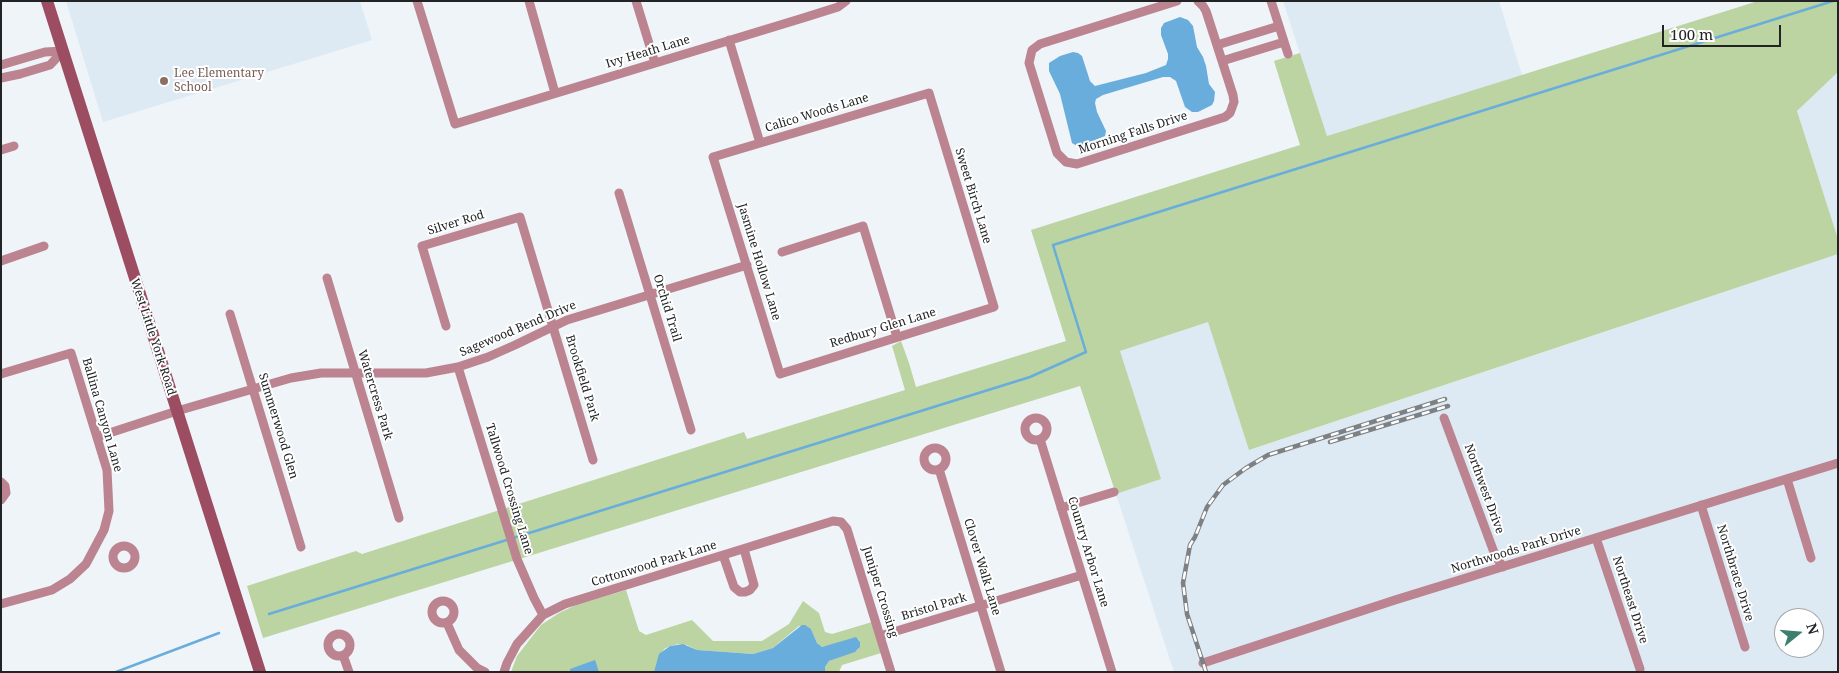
<!DOCTYPE html>
<style>
body{margin:0}
#map{position:relative;width:1839px;height:673px;overflow:hidden;background:#eef4f8;font-family:"Noto Serif",serif}
canvas{display:block}
.frame{position:absolute;inset:0;border:2px solid #212324;pointer-events:none}
.north{position:absolute;left:1774px;top:608px;width:50px;height:50px;box-sizing:border-box;background:#fff;border:1px solid #a6a7a7;border-radius:50%;rotate:73deg;font-size:14px;font-weight:700;line-height:20px;text-align:center;color:#212324}
.north::after{content:'';display:block;margin:auto;width:18px;height:22px;background:#3d7e6e;clip-path:polygon(50% 0,100% 100%,50% 72%,0 100%)}
.scale{position:absolute;left:1662px;top:25px;width:119px;height:22px;box-sizing:border-box;border:2px solid #212324;border-top:0;padding-left:6px;font-size:15px;line-height:18px;white-space:nowrap;color:#212324;-webkit-text-stroke:4px #fff;paint-order:stroke}
</style>
<div id="map">
<canvas width="1839" height="673"></canvas>
<div class="frame"></div>
<div class="north">N</div>
<div class="scale">100 m</div>
</div>
<script>
const ctx = document.querySelector('canvas').getContext('2d');
ctx.lineJoin = 'round';
function fill(path, color) { ctx.fillStyle = color; ctx.fill(path, 'evenodd'); }
const shape = rows => new Path2D(rows.map(r => 'M' + r).join(''));
function stroke(path, color, width, dash) { ctx.strokeStyle = color; ctx.lineWidth = width; ctx.lineCap = dash ? 'butt' : 'round'; ctx.setLineDash(dash || []); ctx.stroke(path); }
function label(font, color, halo, rows, align = 'center') {
  ctx.font = font + ' "Noto Serif",serif'; ctx.lineWidth = 4; ctx.setLineDash([]); ctx.textBaseline = 'middle'; ctx.strokeStyle = halo; ctx.fillStyle = color; for (const [text, x, y, turn = 0] of rows) {
    ctx.save(); ctx.translate(x, y); ctx.rotate((+turn || 0) * Math.PI / 180); ctx.textAlign = isNaN(turn) ? turn : align; if (halo) ctx.strokeText(text, 0, 0); ctx.fillText(text, 0, 0); ctx.restore();
  }
}
fill(shape([
 [66,1,360,1,372,40,103,122],
 [1283,1,1499,1,1522,75,1327,136],
 [1838,72,1838,239,1797,111],
 [1838,254,1838,672,1174,672,1116,494,1160,479,1120,351,1208,322,1250,450],
 [1784,618,1814,618,1814,648,1784,648]
]), '#dde9f3');
fill(shape([
 [1758,1,1838,1,1838,72,1797,111,1838,239,1838,254,1249,450,1208,322,1120,351,1161,479,1116,494,1080,386,263,638,247,586,356,551,362,554,744,432,747,439,905,390,892,346,901,341,909,363,916,387,1066,341,1031,230,1300,145,1274,61,1300,53,1327,136],
 [626,590,639,631,646,635,692,620,713,641,762,641,789,624,803,601,819,613,825,632,832,634,872,622,881,653,842,665,839,672,825,672,825,667,829,661,858,650,860,642,858,639,822,647,817,643,811,629,799,626,773,648,753,654,697,650,687,645,678,644,670,646,664,649,654,672,511,672,517,656,541,625,559,613,576,605]
]), '#bcd3a2');
fill(shape([
 [1180,17,1188,20,1193,26,1197,47,1203,57,1206,66,1209,84,1215,92,1214,101,1212,105,1198,112,1192,112,1185,107,1176,81,1170,77,1163,77,1103,95,1096,99,1095,103,1097,112,1106,131,1105,136,1083,145,1077,146,1072,143,1060,94,1049,71,1049,63,1060,56,1073,52,1078,53,1082,56,1090,81,1095,86,1146,73,1166,65,1168,59,1168,54,1161,35,1161,28,1164,23],
 [802,625,805,625,811,629,817,643,822,647,856,637,860,642,860,647,855,652,829,661,825,667,825,672,654,672,659,654,670,646,683,644,697,650,753,654,773,648],
 [595,660,599,672,570,672,570,669]
]), '#68addb');
stroke(shape([
 [269,614,1030,377,1086,352,1053,245,1833,1],
 [116,672,219,633]
]), '#68addb', 2.5);
stroke(shape([
 [417,1,455,124,803,18,838,7,846,1],
 [529,1,555,93],
 [636,1,655,63],
 [1177,1,1040,44,1032,50,1029,63,1057,153,1066,162,1077,164,1225,117,1230,113,1234,102,1233,95,1206,11,1203,6,1198,1],
 [1271,1,1288,54],
 [729,40,760,143],
 [1217,45,1279,26],
 [1222,61,1284,42],
 [1,65,45,52,63,51],
 [1,78,20,74,50,65,63,51],
 [929,93,994,307,780,374,713,157,929,93],
 [1,150,14,146],
 [619,193,691,430],
 [782,252,863,226,897,337],
 [1,261,44,246],
 [327,278,399,518],
 [230,314,301,547],
 [446,326,422,246,520,217,593,460],
 [458,367,517,559,534,598,543,615],
 [1,374,71,353,107,470,109,511,104,530,86,564,70,579,52,590,1,604],
 '1025 429a11 11 0 1 1 22 0a11 11 0 1 1-22 0Z',
 [1444,418,1495,555,1503,567],
 [97,437,177,411,291,378,321,373,426,373,458,367,488,357,515,345,567,320,747,265],
 [1040,439,1112,672],
 '924 459a11 11 0 1 1 22 0a11 11 0 1 1-22 0Z',
 [939,469,1001,672],
 [1787,479,1811,558],
 [1,482,5,486,6,493,1,500],
 [1701,505,1745,647],
 [1061,508,1114,492],
 [1596,538,1640,669],
 '113 557a11 11 0 1 1 22 0a11 11 0 1 1-22 0Z',
 [723,555,734,587,740,592,745,592,750,590,754,585,744,549],
 '432 612a11 11 0 1 1 22 0a11 11 0 1 1-22 0Z',
 [447,623,459,650,477,668,485,672],
 '328 645a11 11 0 1 1 22 0a11 11 0 1 1-22 0Z',
 [880,636,1082,575],
 [343,655,349,672],
 [1203,663,1395,600,1838,463],
 [504,672,507,663,517,644,543,615,565,604,833,521,841,522,847,529,891,672]
]), '#bc8490', 9);
stroke(shape([
 [47,1,260,672]
]), '#9c4d62', 12);
const rail = shape([
 [1330,442,1448,406],
 [1206,672,1187,614,1183,583,1190,545,1195,537,1207,507,1223,485,1246,468,1268,455,1445,399]
]);
stroke(rail, '#7e8184', 4.5);
stroke(rail, '#fff', 2.5, [8]);
for (const [x, y, r, color] of [
 [164,81,5,"#8d6e63"]
]) { const dot = new Path2D(); dot.arc(x, y, r, 0, 2 * Math.PI); ctx.fillStyle = color; ctx.fill(dot); stroke(dot, '#fff', 2); }
label('12px', '#212324', '#fff', [
 ["Ivy Heath Lane",648,52,-17],
 ["Calico Woods Lane",817,113,-17],
 ["Morning Falls Drive",1133,133,-18],
 ["Sweet Birch Lane",973,196,73],
 ["Silver Rod",456,223,-17],
 ["Jasmine Hollow Lane",759,262,73],
 ["Orchid Trail",667,308,73],
 ["Redbury Glen Lane",883,328,-17],
 ["Sagewood Bend Drive",518,329,-23],
 ["West Little York Road",153,337,72],
 ["Brookfield Park",582,378,73],
 ["Watercress Park",375,395,73],
 ["Ballina Canyon Lane",102,415,74],
 ["Summerwood Glen",278,426,73],
 ["Tallwood Crossing Lane",509,489,73],
 ["Northwest Drive",1484,489,70],
 ["Northwoods Park Drive",1516,550,-17],
 ["Country Arbor Lane",1088,552,73],
 ["Cottonwood Park Lane",654,564,-17],
 ["Clover Walk Lane",982,567,73],
 ["Northbrace Drive",1735,573,73],
 ["Juniper Crossing",880,592,73],
 ["Northeast Drive",1630,600,72],
 ["Bristol Park",934,607,-17]
]);
label('12px', '#785e54', '#fff', [
 ["Lee Elementary",174,74],
 ["School",174,88]
], 'left');
</script>
